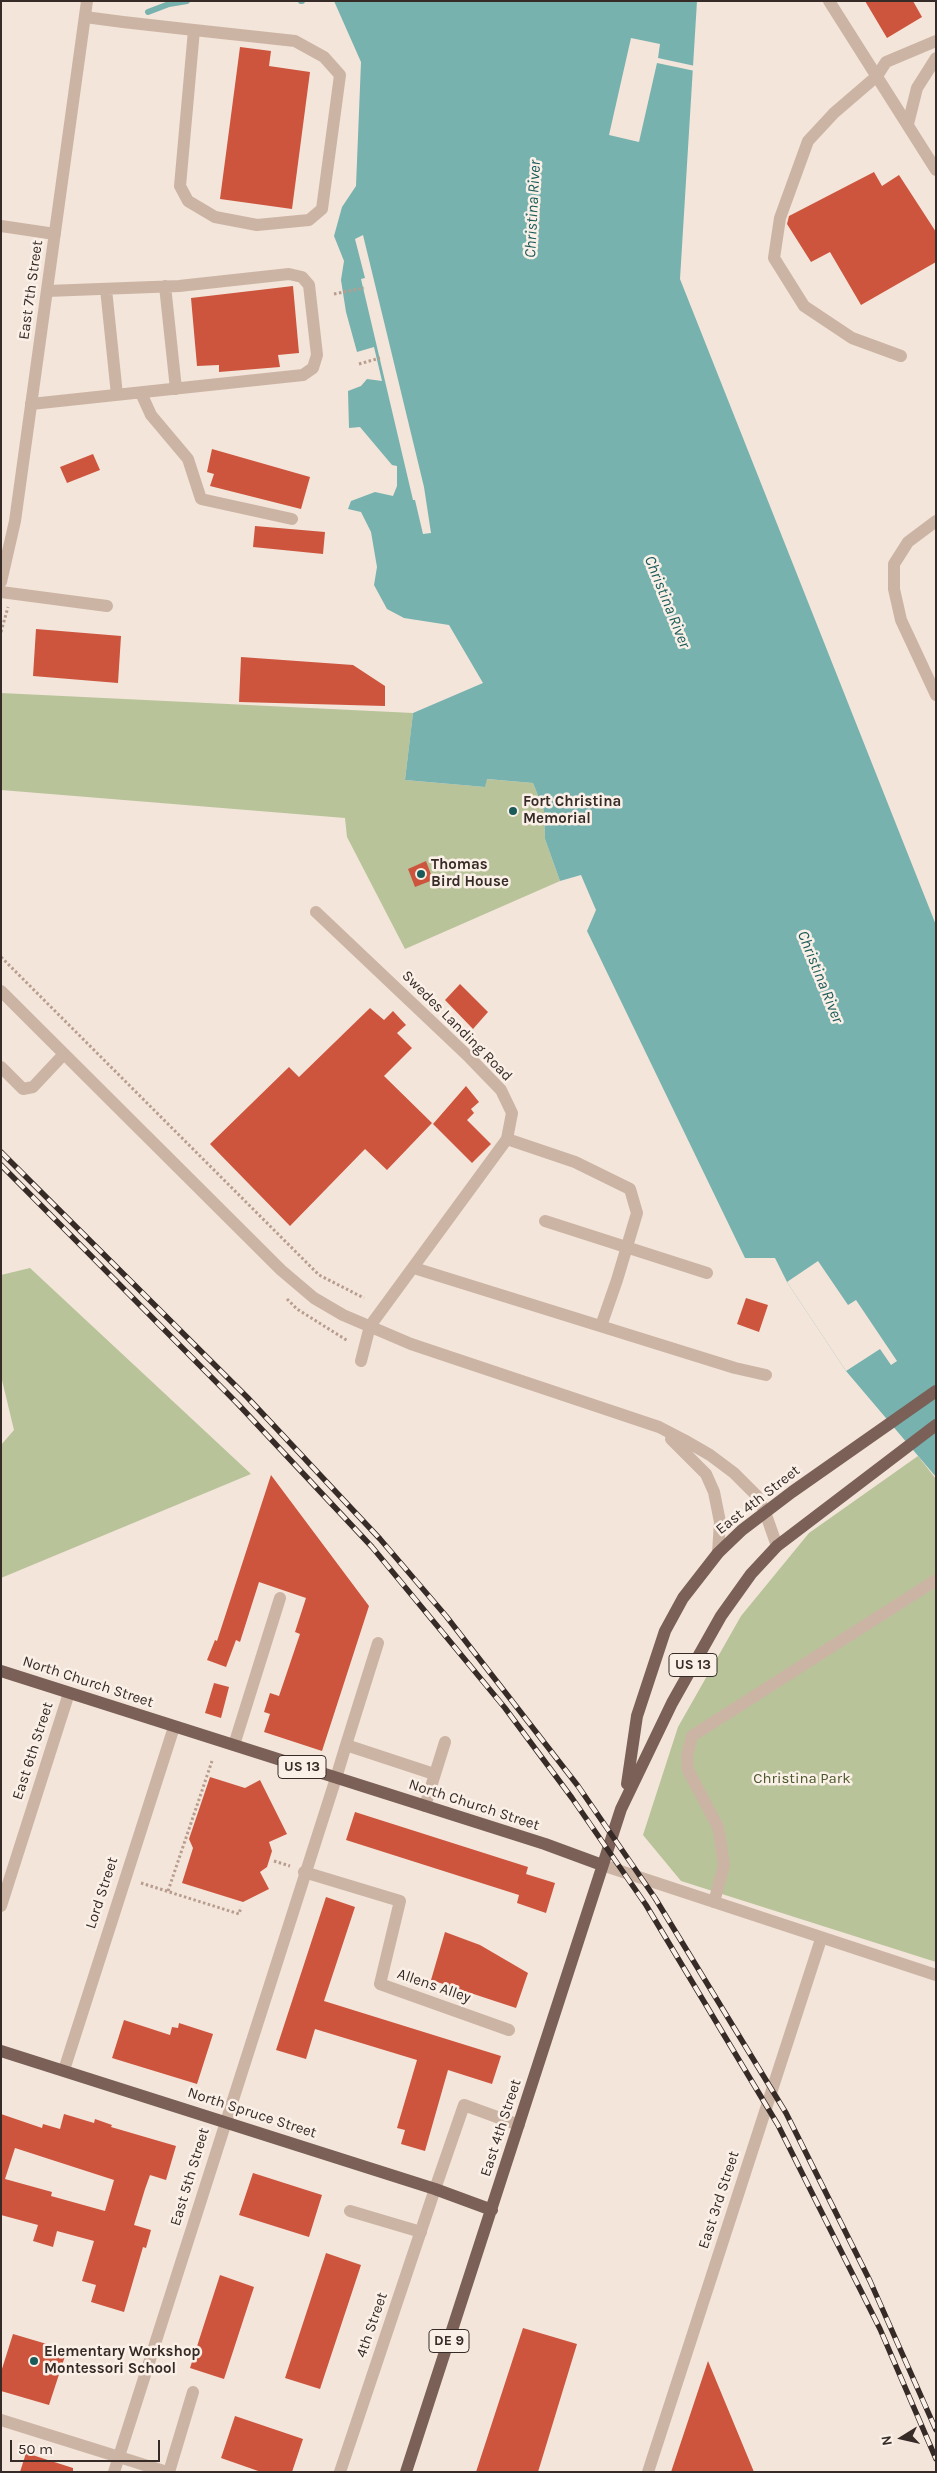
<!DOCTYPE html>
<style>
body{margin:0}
#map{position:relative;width:937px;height:2473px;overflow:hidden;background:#f3e5da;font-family:Karla,sans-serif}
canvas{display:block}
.frame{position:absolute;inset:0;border:2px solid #372b27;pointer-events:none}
.north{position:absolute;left:877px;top:2413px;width:50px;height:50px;-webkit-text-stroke:4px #faf0e7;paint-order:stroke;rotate:260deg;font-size:14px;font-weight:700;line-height:20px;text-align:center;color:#372b27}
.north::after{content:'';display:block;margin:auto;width:18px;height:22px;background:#372b27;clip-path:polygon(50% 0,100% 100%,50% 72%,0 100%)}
.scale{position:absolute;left:10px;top:2440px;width:150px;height:22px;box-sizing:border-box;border:2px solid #372b27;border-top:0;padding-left:6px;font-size:15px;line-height:18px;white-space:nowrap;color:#372b27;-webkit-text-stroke:4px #faf0e7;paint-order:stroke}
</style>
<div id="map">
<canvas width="937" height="2473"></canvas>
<div class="frame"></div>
<div class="north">N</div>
<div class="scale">50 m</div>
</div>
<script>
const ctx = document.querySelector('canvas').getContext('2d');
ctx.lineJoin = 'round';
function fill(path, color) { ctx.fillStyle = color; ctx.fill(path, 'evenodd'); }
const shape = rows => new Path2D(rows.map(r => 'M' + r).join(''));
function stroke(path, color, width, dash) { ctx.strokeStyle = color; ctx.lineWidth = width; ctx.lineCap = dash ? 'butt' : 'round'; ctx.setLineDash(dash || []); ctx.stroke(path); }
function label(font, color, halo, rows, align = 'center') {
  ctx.font = font + ' Karla,sans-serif'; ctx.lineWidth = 5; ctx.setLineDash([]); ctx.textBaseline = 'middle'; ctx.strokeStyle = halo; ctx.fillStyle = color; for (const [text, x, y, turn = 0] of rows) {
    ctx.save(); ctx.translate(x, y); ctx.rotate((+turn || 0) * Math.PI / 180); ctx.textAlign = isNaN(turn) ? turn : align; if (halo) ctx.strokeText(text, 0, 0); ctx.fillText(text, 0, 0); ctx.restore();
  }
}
fill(shape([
 [1,693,413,713,405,780,485,787,486,779,533,783,544,811,545,839,560,881,405,949,347,837,345,818,1,790],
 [30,1268,251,1474,1,1578,1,1445,14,1430,1,1376,1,1275],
 [918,1456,936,1479,936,1962,681,1881,643,1835,678,1727,741,1616,809,1533]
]), '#b8c399');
fill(shape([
 [334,1,697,1,680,279,936,925,936,1477,846,1371,787,1282,775,1258,745,1258,587,931,596,910,581,875,560,881,545,839,544,811,533,783,487,779,485,787,405,780,413,713,483,683,449,625,404,618,387,609,374,585,377,567,371,532,361,512,348,509,351,501,375,492,393,496,397,486,397,466,392,465,360,427,349,428,348,391,361,386,367,379,382,381,374,347,357,352,346,312,341,280,344,261,334,236,342,207,356,186,361,62]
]), '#77b2af');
fill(shape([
 [631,38,660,44,658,58,695,66,695,71,657,63,639,142,609,135],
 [363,235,424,487,431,533,423,534,415,500,413,500,361,279,365,278,355,239],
 [818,1261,848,1305,856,1300,897,1361,891,1365,880,1349,846,1371,787,1282]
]), '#f3e5da');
stroke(shape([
 [301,1,302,1],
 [148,12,169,4,187,1]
]), '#77b2af', 6);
fill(shape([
 [865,1,913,1,922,17,887,38],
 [240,47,271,51,269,66,310,72,292,209,220,199],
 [874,172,882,186,899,175,936,232,936,262,861,305,830,252,811,262,787,224,789,216],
 [293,286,299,353,278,355,280,367,219,372,219,365,197,366,191,298],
 [212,449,310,477,301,509,210,486,214,474,207,472],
 [93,454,100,470,67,483,60,467],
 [255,526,325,532,323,554,253,547],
 [36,629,121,636,118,683,33,676],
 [241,657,353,665,385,686,385,706,239,702],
 [426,861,433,880,415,887,408,869],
 [460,984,488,1012,473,1029,445,1000],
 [370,1008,384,1020,393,1011,406,1025,397,1033,412,1048,384,1076,432,1123,387,1170,365,1149,290,1226,210,1144,289,1067,299,1077],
 [466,1086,479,1102,471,1109,474,1113,467,1120,491,1144,472,1163,433,1124],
 [746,1298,768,1305,759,1332,737,1324],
 [271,1475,369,1606,322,1751,264,1732,270,1714,264,1712,270,1693,279,1696,300,1634,295,1632,306,1598,259,1582,240,1642,236,1640,226,1667,207,1660,215,1640,217,1641],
 [214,1683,229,1687,221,1718,205,1713],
 [210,1777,245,1788,260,1780,287,1834,269,1842,272,1851,267,1867,260,1872,269,1889,243,1902,182,1883,193,1848,189,1839],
 [355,1812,528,1867,526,1874,555,1883,546,1913,517,1903,519,1895,346,1840],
 [326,1897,355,1907,324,2001,501,2056,492,2084,448,2070,425,2151,401,2144,405,2130,397,2128,417,2060,315,2029,306,2059,276,2050],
 [445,1932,480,1945,528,1973,516,2008,431,1980],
 [124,2020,170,2035,172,2027,178,2028,179,2023,213,2034,197,2084,112,2058],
 [1,2114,42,2128,43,2124,60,2129,64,2114,94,2123,95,2119,112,2125,111,2127,176,2146,166,2180,150,2175,145,2189,134,2225,151,2230,146,2248,143,2247,124,2312,91,2302,96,2285,82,2281,94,2241,57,2231,53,2247,33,2241,38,2225,1,2215],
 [15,2148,114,2180,105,2211,51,2196,52,2192,5,2179],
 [253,2173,322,2195,309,2237,239,2215],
 [326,2253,361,2265,320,2389,285,2378],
 [220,2275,254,2287,224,2379,190,2368],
 [523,2328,577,2344,538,2472,476,2472],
 [13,2334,67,2350,49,2405,1,2391,1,2372],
 [708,2361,754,2472,671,2472],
 [235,2416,303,2439,292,2472,261,2472,221,2458],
 [26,2453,73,2468,73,2472,20,2472]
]), '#cd553e');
stroke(shape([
 [334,294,364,288],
 [359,364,380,358],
 [1,632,8,607],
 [1,957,319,1275,364,1298],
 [287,1299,297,1309,348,1341],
 [274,1861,290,1866],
 [141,1883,239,1914,241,1907],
 [168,1891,212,1761]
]), '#b89d8f', 3, [2.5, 2.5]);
stroke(shape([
 [85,17,123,22,194,30,295,41,324,57,340,75,322,209,309,220,257,225,215,217,188,201,180,186,194,30],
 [908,124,917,88,936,58],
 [165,286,176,389],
 [106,289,117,395],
 [901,356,852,338,804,306,774,258,780,218,808,141,834,113,877,76,886,62,936,41],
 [141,393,151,415,188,459,201,499,292,519],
 [31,404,303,375,313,368,317,355,309,285,302,277,289,274,179,286,47,291],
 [936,521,908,542,894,564,894,589,901,620,936,695],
 [1,592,107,606],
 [1,1067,23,1089,33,1087,64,1054],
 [507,1139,575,1162,630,1189,637,1213,617,1280,601,1326],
 [545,1221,707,1273],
 [414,1268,735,1368,766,1375],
 [234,1745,280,1598],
 [346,1745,378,1643],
 [336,1778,346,1745,434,1774],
 [425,1806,445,1742],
 [304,1872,400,1901,380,1984,509,2030],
 [714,1902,724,1865,721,1845,718,1827,688,1770,687,1756,692,1736,936,1580],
 [435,2189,464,2105,519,2125],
 [350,2211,421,2232],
 [169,2472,193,2392]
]), '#ccb4a5', 12);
stroke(shape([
 [829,1,936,170],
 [1,226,55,234],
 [1,582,15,521,87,1],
 [316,912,469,1057,501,1090,512,1113,507,1139,370,1326,361,1361],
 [1,991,281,1270,314,1298,343,1315,411,1344,659,1427,684,1440,710,1455,734,1473,757,1496,765,1512,777,1546],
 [671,1439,706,1474,714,1492,720,1522,718,1553],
 [1,1906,69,1693],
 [64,2070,174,1727],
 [1,2420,167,2472],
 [114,2472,336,1778],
 [340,2472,435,2189],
 [648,2472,821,1939]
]), '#ccb4a5', 12);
stroke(shape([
 [602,1865,936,1975]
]), '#ccb4a5', 12);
stroke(shape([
 [1,1671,545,1844,602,1865],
 [627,1784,637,1716,665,1631,683,1598,718,1553,742,1530,792,1492,936,1391],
 [1,2051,435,2189,492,2210],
 [406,2472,621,1809,672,1703,721,1616,751,1574,777,1546,936,1425]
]), '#7a6057', 12);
const rail = shape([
 [1,1152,247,1397,380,1539,446,1616,578,1786,655,1898,786,2113,870,2281,936,2430],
 [1,1165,237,1403,372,1547,505,1708,572,1798,646,1905,778,2125,880,2329,936,2459]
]);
stroke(rail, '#372b27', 5.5);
stroke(rail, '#faf0e7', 4, [11]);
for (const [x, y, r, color] of [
 [513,811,5,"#1a5b5a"],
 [421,874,5,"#1a5b5a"],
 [34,2361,5,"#1a5b5a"]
]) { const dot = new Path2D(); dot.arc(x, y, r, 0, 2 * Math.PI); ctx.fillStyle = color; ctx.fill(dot); stroke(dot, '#faf0e7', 2); }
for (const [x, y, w] of [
 [693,1665,48],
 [302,1767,48],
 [449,2341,40]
]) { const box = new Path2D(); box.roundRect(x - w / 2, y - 11.5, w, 23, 4); ctx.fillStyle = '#faf0e7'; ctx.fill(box); stroke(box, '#372b27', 1); }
label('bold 14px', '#372b27', null, [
 ["US 13",693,1665],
 ["US 13",302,1767],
 ["DE 9",449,2341]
]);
label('15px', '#372b27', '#faf0e7', [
 ["East 7th Street",31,290,-82],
 ["Swedes Landing Road",457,1026,45],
 ["East 4th Street",758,1500,-38],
 ["North Church Street",88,1682,18],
 ["East 6th Street",33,1751,-72],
 ["North Church Street",474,1805,18],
 ["Lord Street",102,1893,-72],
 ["Allens Alley",434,1986,19],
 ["North Spruce Street",252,2113,18],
 ["East 4th Street",501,2128,-72],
 ["East 5th Street",190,2177,-73],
 ["East 3rd Street",719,2200,-72],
 ["4th Street",372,2325,-71]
]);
label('bold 15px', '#372b27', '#faf0e7', [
 ["Fort Christina",523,802],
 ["Memorial",523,819],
 ["Thomas",431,865],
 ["Bird House",431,882],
 ["Elementary Workshop",44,2352],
 ["Montessori School",44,2369]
], 'left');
label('15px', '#4a5729', '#faf0e7', [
 ["Christina Park",802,1779]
]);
label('italic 16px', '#1a5b5a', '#faf0e7', [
 ["Christina River",533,209,-87],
 ["Christina River",667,602,68],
 ["Christina River",820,977,68]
]);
</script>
